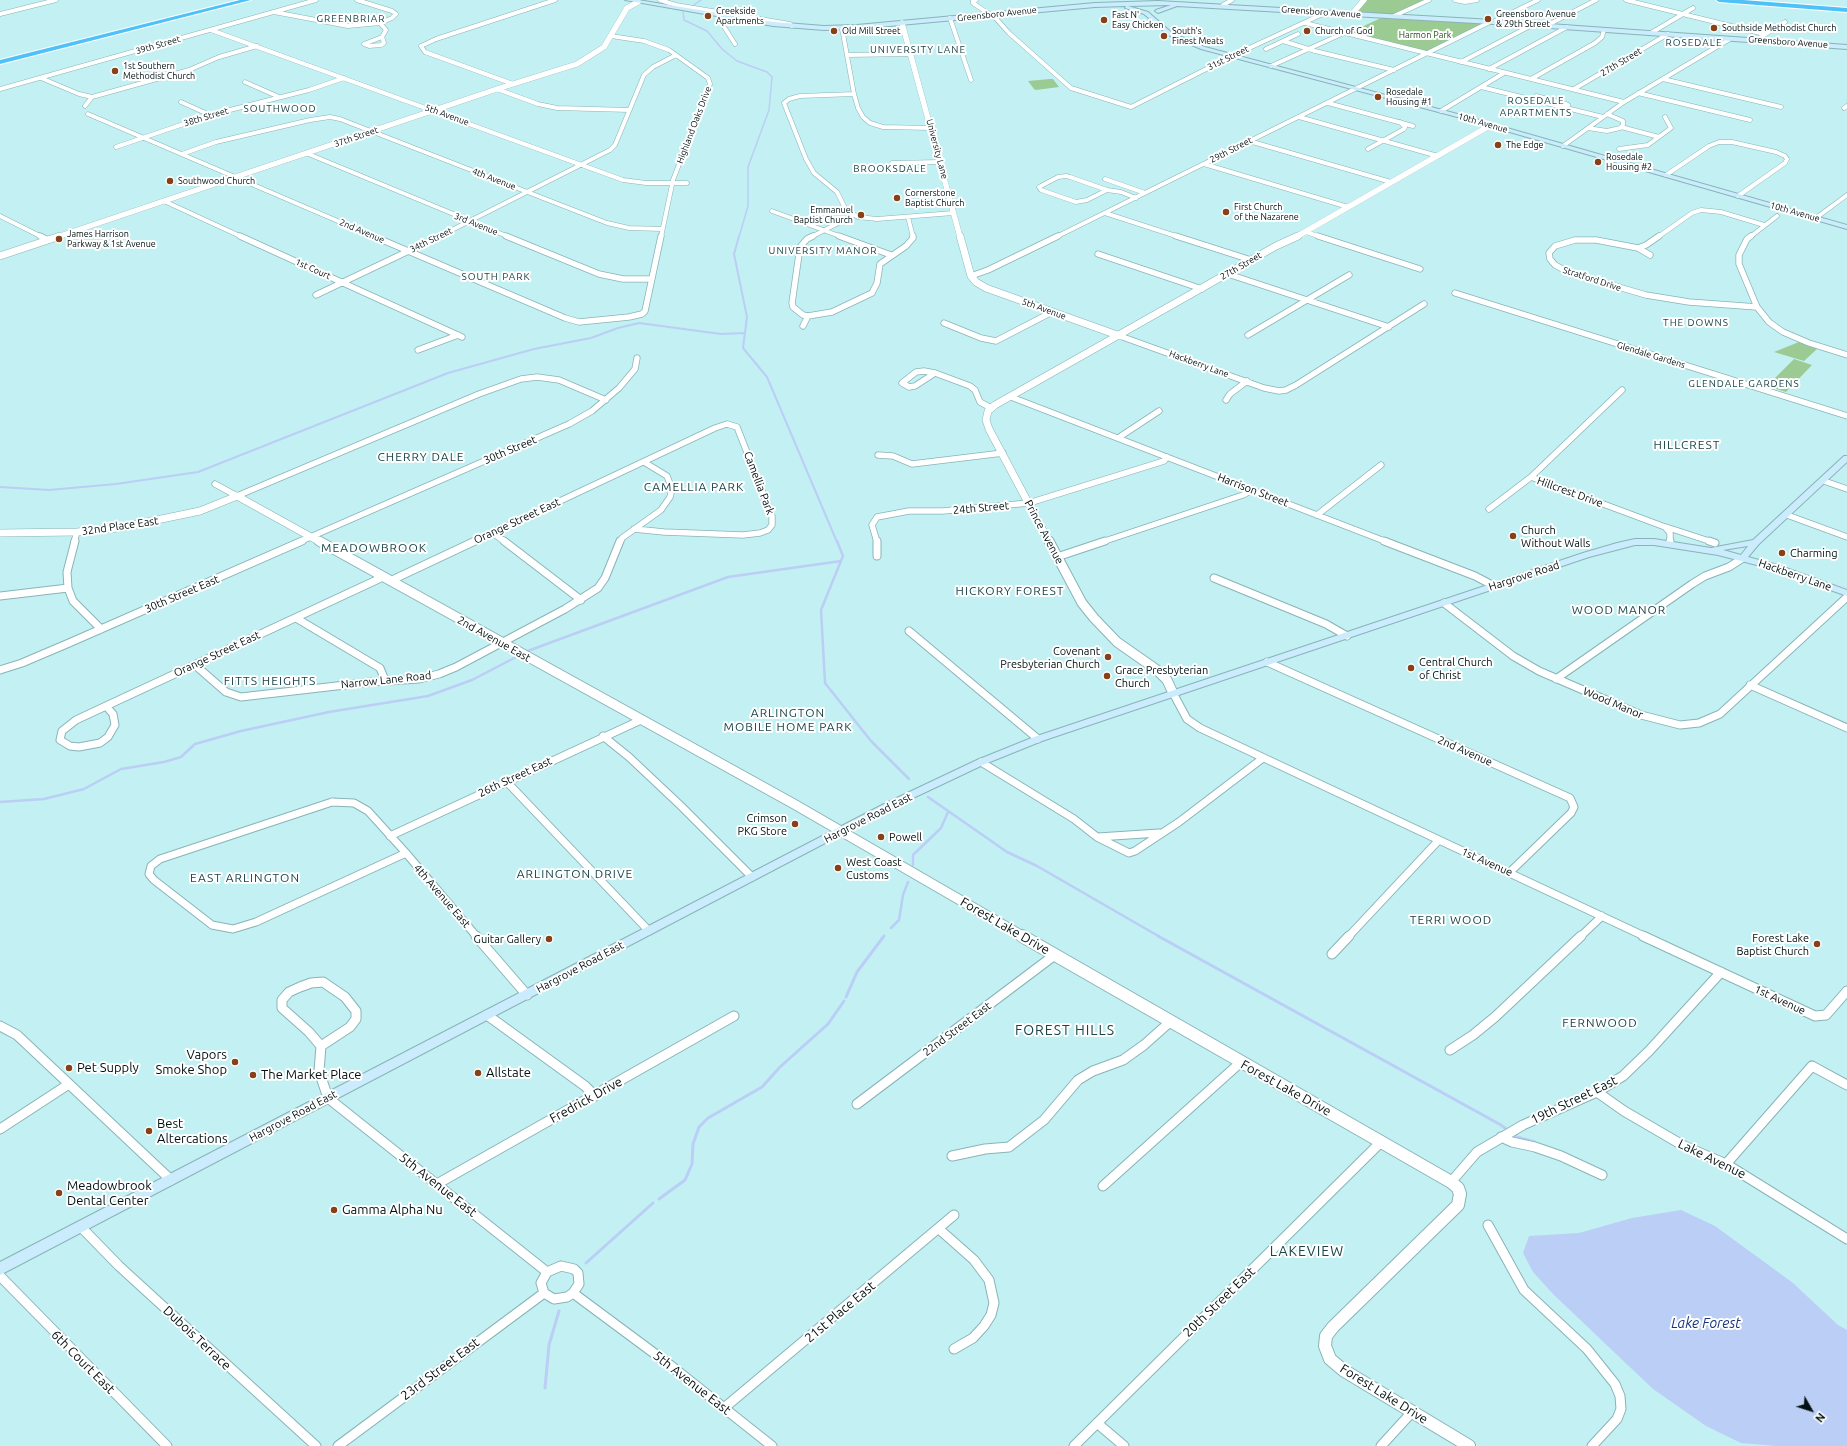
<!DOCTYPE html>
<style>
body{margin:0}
#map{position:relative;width:1847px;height:1446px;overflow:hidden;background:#c3f0f3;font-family:Ubuntu,sans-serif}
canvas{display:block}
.north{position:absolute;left:1791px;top:1390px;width:40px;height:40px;-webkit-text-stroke:3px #fff;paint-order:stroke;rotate:129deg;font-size:11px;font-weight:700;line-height:16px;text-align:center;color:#021011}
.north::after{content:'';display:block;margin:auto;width:14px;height:18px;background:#021011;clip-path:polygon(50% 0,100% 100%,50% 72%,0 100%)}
</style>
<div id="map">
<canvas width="1847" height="1446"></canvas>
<div class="north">N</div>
</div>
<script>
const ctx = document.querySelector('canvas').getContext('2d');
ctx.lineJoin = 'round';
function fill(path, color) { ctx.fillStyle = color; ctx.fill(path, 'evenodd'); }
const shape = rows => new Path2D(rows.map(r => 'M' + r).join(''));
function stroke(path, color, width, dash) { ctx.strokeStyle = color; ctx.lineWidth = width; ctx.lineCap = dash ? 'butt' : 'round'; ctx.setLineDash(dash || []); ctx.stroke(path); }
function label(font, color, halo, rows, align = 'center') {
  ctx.font = font + ' Ubuntu,sans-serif'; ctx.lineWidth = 4; ctx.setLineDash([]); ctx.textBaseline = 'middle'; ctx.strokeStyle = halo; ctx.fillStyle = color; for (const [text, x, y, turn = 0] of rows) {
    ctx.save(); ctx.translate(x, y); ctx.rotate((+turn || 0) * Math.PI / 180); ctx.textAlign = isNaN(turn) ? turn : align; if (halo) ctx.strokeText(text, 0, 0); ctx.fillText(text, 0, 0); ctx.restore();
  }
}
fill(shape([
 [1364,0,1429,0,1396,16,1490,22,1427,53,1349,33,1385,16,1352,14],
 [1050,79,1053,79,1059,87,1036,90,1034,89,1028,81],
 [1799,342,1817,349,1804,361,1774,352],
 [1794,359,1812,365,1786,392,1767,386]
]), '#9bcb92');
fill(shape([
 [1681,1210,1715,1226,1793,1283,1838,1325,1847,1330,1847,1446,1777,1446,1741,1443,1706,1426,1653,1389,1554,1295,1533,1272,1523,1253,1529,1236,1579,1233,1632,1218]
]), '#bbcef5');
stroke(shape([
 [691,7,701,0],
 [683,12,684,20,707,31,722,49,737,61,767,72,772,77,769,110,748,167,748,206,739,237]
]), '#bbcef5', 1.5);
stroke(shape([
 [739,236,734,254,747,317,743,348,767,377,837,542],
 [0,487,49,490,116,484,198,472,448,373,534,349,591,338,618,328,639,323,721,334,745,333]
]), '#bbcef5', 2);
stroke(shape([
 [837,541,843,556,821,610,825,683,871,741,909,779],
 [525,652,728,577,841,561],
 [928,797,1007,852,1037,866,1160,937],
 [0,802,44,799,84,789,121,769,164,762,181,757,195,744,241,731,329,712,428,696,472,680,520,655],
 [913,865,913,855,941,828,948,812],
 [891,928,899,920,903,895,908,882]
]), '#bbcef5', 2.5);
stroke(shape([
 [1158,936,1501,1125,1517,1137,1535,1142],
 [846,997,857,972,884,936],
 [659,1199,685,1180,692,1164,693,1144,699,1127,708,1118,762,1087,780,1067,828,1024,844,1001],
 [586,1263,653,1203],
 [545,1388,549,1345,559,1311]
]), '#bbcef5', 3);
const minorFar3 = shape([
 [357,0,392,11,396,14,392,18,380,23,386,30,382,37],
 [660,0,676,5,790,24,792,26],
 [976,0,973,1,973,3,989,14],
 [1455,0,1465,2,1477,0],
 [1626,0,1764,34],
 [1223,5,1232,0],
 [274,12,348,26,380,23],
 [0,14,56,0],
 [992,14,1009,33,1071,88,1131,107,1232,56,1327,12],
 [724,16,721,22,735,44],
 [1394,16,1429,0],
 [950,18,971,80],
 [1493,22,1538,0],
 [1305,23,1624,102],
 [1546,26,1596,0],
 [842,28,854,94,858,108,863,117,870,123,883,127,931,128],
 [211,30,623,180,646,183,687,183],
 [1651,33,1693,8],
 [1298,34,1283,41,1315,51,1394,70],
 [611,36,644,41,669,50,708,78,710,84,673,180,661,237],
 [382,37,384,43,381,45,369,46,364,44,382,37],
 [1756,40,1785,22],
 [1266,49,1283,41],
 [847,55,912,54],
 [1461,62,1532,25],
 [1271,66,1346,32],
 [1489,69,1567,27],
 [41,78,79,94,92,97,189,70,219,57,257,46],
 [1531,79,1595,43,1602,37,1604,30],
 [1663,79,1781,107],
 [245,82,279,97],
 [513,84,425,52,421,46,436,39,555,0],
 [1481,87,1603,117],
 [0,89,316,0],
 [497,89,538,104,557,108,629,110],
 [1574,89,1668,34],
 [1638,93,1750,120],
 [854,94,800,96,789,99,784,103,806,159,814,173,837,192,846,210,858,217,877,219,953,213],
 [1536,96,1566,104,1568,105,1567,107],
 [181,102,210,115],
 [1328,103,1413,126],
 [85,106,92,97],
 [1844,108,1847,106],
 [1441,111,1504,73],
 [88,114,375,237],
 [1299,117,1438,156],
 [1621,127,1659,137],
 [1588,128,1607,131,1620,128,1623,125,1623,121,1607,114],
 [1249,141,1391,182],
 [1563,146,1624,102,1730,39],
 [116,147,210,115,309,90,344,78],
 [1368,149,1404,129,1405,127,1400,122],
 [1619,149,1648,145,1671,128,1665,117],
 [306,153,509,237],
 [182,154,216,142,310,120,330,117,340,119,607,223,629,228,661,229],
 [892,163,940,162],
 [1204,164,1348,207],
 [1666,175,1709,146,1719,142,1732,142,1776,152,1785,156,1787,159,1785,163,1738,196],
 [1066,176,1070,177,1107,190,1087,200,1076,202,1041,190,1039,187,1058,177,1066,176],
 [1105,179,1145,193],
 [1107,190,1121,192,1136,198],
 [164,201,242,237],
 [772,211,842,237],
 [1105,213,1179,237],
 [0,216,42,237],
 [908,217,913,237],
 [1816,218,1847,195],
 [1306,232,1321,237],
 [438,237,610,150,615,145,644,75,653,67,676,55],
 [811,237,854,215],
 [1056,237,1490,22],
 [1658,237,1692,213,1701,210,1721,212,1764,225],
 [1750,237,1777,216]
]);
const minorFar2 = shape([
 [40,236,48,240],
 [240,236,462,337],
 [373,236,565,318,579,322,629,317,642,314,645,311,661,236],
 [506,236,599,274,623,279,650,279],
 [813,236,807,239,800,247,792,303,793,307,803,315,808,316,832,312,872,293,877,283,880,264,906,246,913,238,913,236],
 [839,236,891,255],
 [1176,236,1251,260],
 [1318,236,1420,269],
 [1659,236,1646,245,1638,248,1596,240,1575,240,1555,246,1549,253,1550,259,1555,265,1570,273,1646,295,1689,302,1757,307],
 [1751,236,1747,239,1739,255,1739,264,1757,307,1769,322,1783,332,1809,343,1847,355],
 [1638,248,1650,255],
 [1098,254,1202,289],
 [1228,274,1389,327],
 [971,276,988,270,1058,236],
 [1455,293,1847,416],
 [316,295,440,236],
 [944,323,981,338,996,341,1052,312],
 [803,326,808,316],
 [1248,335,1349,275],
 [1120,336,1264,388,1279,391,1286,390,1296,385,1424,304],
 [418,350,458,335],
 [924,371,935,373,915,386,909,387,902,383,916,372,924,371],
 [935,373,970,386,975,390,980,402,991,408],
 [1011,397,1387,542],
 [1226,400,1230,394,1247,381],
 [1118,438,1159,411],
 [878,455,893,456,912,464,1003,453],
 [1531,477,1665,527,1670,533,1670,542],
 [1824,481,1847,489],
 [215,484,237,496,479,394,521,379,537,377,559,380,606,400],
 [1489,509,1531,477,1622,390],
 [1317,515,1381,465],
 [1787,515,1847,537],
 [1666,527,1712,542],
 [493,533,505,542],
 [74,542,77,532],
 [299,542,569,424,592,411,619,388,635,369,637,358],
 [473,542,715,428,727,424,737,427,772,516,772,525,768,530,760,533,743,535,664,532,634,529],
 [620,542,622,538,661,510,670,497,672,489,667,476,644,462],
 [877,542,872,525,877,517,909,511,943,511,1029,503,1164,461,1167,457],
 [1102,542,1243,495,1252,490]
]);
const minorFar1 = shape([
 [75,541,67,572,68,588,73,601,101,629],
 [504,541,581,600],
 [877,541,877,556],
 [1384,541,1475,576,1494,586],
 [1670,541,1670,543],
 [1709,541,1715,543],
 [1057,557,1105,541],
 [1214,578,1326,624,1347,636],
 [390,581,475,541],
 [0,596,68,588],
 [1444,603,1513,656,1539,671,1641,715,1680,725,1699,723,1720,714,1847,597],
 [296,618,380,668,385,680],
 [909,631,1038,739],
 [1267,662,1570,798,1574,807,1571,813,1510,872],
 [195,665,226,692,241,697,371,682,419,679,439,674,456,667,565,609,598,588,605,578,620,541],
 [0,670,22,663,69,643,302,541],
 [1556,679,1692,584,1705,576,1729,567,1743,558],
 [1750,685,1847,728],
 [1173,693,1187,719,1200,728,1646,937],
 [106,706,113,714,115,725,108,737,100,743,79,747,70,746,60,740,62,731,76,720,106,706],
 [106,706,383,577],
 [603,736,629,757,680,805,752,877],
 [981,762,1074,819,1097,837,1129,853,1135,851,1179,822,1263,758],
 [506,781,649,931],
 [332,802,354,803,368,811,406,853,256,922,233,929,212,925,154,880,149,874,151,866,160,859,332,802],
 [390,836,641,720],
 [1098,837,1159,833],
 [406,853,477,937],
 [1348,937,1438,841],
 [1580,937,1602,916]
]);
const minor = shape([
 [476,936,527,995],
 [1643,936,1815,1016,1826,1015,1847,991],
 [1332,954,1349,936],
 [323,982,345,997,356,1011,356,1019,350,1027,321,1046,309,1032,282,1008,282,1000,289,992,300,987,311,983,323,982],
 [487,1015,585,1086,595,1096],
 [0,1026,17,1035,171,1180],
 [321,1046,319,1071,328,1098,547,1272],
 [1450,1050,1473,1035,1495,1017,1581,936],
 [1597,1092,1624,1111,1684,1146,1726,1164,1847,1239],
 [857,1104,1056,954],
 [0,1129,69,1084],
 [1501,1137,1512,1142,1535,1147,1561,1156,1602,1175],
 [952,1156,985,1149,1009,1147,1044,1120,1078,1080,1093,1071,1123,1060,1144,1045,1171,1021],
 [1726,1164,1812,1066,1847,1085],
 [1451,1182,1477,1152,1523,1125,1597,1092,1623,1076,1649,1051,1721,972],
 [437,1184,734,1016],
 [1103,1186,1241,1062],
 [1488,1225,1524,1290,1587,1349,1615,1384,1620,1396,1621,1409,1617,1419,1592,1446],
 [81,1227,119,1266,316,1446],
 [939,1229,974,1260,989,1280,994,1303,991,1315,984,1326,973,1338,954,1349],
 [561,1266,574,1269,578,1273,579,1284,573,1293,567,1297,554,1299,544,1293,541,1283,547,1272,561,1266],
 [0,1276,167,1446],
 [573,1293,670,1365,772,1446],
 [724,1408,954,1215],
 [1097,1423,1124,1446],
 [338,1446,544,1293],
 [1074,1446,1382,1141],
 [1381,1446,1413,1411]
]);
const tertiaryFar3 = shape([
 [1352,14,1364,0],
 [902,23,960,237],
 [57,237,497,89,577,64,604,47,627,8,638,2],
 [1296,237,1491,125]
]);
const tertiaryFar2 = shape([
 [960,236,971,276,976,282,986,288,1120,336],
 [0,256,60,236],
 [0,533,77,532,118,528,200,511,237,496,320,542],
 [1049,542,989,429,986,420,988,411,995,405,1276,246,1298,236]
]);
const tertiaryFar1 = shape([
 [319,541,794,804,1024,937],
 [1049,541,1082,603,1094,618,1117,642,1157,670,1167,680,1173,693]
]);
const tertiary = shape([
 [1022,936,1451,1182,1458,1188,1460,1194,1458,1205,1333,1327,1326,1336,1325,1346,1330,1359,1343,1370,1469,1446]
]);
const secondary = shape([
 [625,0,638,0,773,22,824,26,857,25,1095,3,1158,1,1493,20,1847,45,1847,49,1493,24,1177,6,1158,13,1155,11,1156,10,1171,5,1128,6,1148,12,1172,33,1205,47,1465,116,1847,225,1847,229,1461,118,1201,49,1168,35,1144,14,1125,8,1126,6,1095,7,857,29,824,30,773,26,625,0],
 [1844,456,1847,456,1847,462,1759,544,1748,557,1778,565,1847,590,1847,596,1772,569,1718,555,1654,545,1635,545,1589,557,1042,741,985,764,892,808,0,1275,0,1262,884,804,977,760,1034,737,1583,553,1617,543,1635,539,1654,539,1711,548,1753,540,1844,456],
 [1748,546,1741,555,1723,550,1748,546]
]);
const motorway = shape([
 [240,0,251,0,0,64,0,60,240,0],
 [1716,0,1743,0,1847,8,1847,12,1719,2,1716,0]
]);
stroke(minorFar3, '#88b4b7', 5);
stroke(minorFar2, '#88b4b7', 7);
stroke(minorFar1, '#88b4b7', 9);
stroke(minor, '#88b4b7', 11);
stroke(tertiaryFar3, '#88b4b7', 6);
stroke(tertiaryFar2, '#88b4b7', 8);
stroke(tertiaryFar1, '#88b4b7', 11);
stroke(tertiary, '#88b4b7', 14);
stroke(secondary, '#88b4b7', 2);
stroke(motorway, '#fff', 2);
stroke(minorFar3, '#fff', 4);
stroke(minorFar2, '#fff', 5.5);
stroke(minorFar1, '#fff', 7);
stroke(minor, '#fff', 9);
stroke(tertiaryFar3, '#fff', 5.5);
stroke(tertiaryFar2, '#fff', 7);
stroke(tertiaryFar1, '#fff', 9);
stroke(tertiary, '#fff', 12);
fill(secondary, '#caecfd');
fill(motorway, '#4ec1f9');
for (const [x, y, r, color] of [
 [708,16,4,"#864118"],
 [1488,19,4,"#864118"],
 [1104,20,4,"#864118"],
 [1714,28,4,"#864118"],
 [834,31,4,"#864118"],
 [1307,31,4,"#864118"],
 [1164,36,4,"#864118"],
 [115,71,4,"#864118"],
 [1378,97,4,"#864118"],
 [1498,145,4,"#864118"],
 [1598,162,4,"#864118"],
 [170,181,4,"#864118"],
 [897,198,4,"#864118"],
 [1226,212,4,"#864118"],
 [861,215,4,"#864118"],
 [59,239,4,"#864118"],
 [1513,536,4,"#864118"],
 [1782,553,4,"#864118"],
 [1108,657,4,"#864118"],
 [1411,668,4,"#864118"],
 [1107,676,4,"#864118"],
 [795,824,4,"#864118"],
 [881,837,4,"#864118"],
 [838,868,4,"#864118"],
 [549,939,4,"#864118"],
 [1817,944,4,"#864118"],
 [235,1062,4,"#864118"],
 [69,1068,4,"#864118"],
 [478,1073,4,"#864118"],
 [253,1075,4,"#864118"],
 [149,1131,4,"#864118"],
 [59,1193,4,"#864118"],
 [334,1210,4,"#864118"]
]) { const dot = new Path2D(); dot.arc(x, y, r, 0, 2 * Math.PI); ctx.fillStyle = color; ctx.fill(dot); stroke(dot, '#fff', 1.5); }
label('9px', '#021011', '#fff', [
 ["Creekside",716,11],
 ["Apartments",716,21],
 ["Greensboro Avenue",1496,14],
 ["& 29th Street",1496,24],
 ["Fast N'",1112,15],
 ["Easy Chicken",1112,25],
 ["Southside Methodist Church",1722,28],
 ["Old Mill Street",842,31],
 ["South's",1172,31],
 ["Finest Meats",1172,41],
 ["Church of God",1315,31],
 ["1st Southern",123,66],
 ["Methodist Church",123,76],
 ["Rosedale",1386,92],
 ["Housing #1",1386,102],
 ["The Edge",1506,145],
 ["Rosedale",1606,157],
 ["Housing #2",1606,167],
 ["Southwood Church",178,181],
 ["Cornerstone",905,193],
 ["Baptist Church",905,203],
 ["First Church",1234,207],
 ["of the Nazarene",1234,217],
 ["Emmanuel",853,210,"right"],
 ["Baptist Church",853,220,"right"],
 ["James Harrison",67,234],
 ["Parkway & 1st Avenue",67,244]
], 'left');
label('9px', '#021011', '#fff', [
 ["Greensboro Avenue",1321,12,4],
 ["Greensboro Avenue",997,14,-6],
 ["Greensboro Avenue",1788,42,4],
 ["39th Street",158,45,-16],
 ["31st Street",1228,58,-26],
 ["27th Street",1621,62,-31],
 ["5th Avenue",447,115,20],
 ["38th Street",206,117,-17],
 ["10th Avenue",1483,123,16],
 ["Highland Oaks Drive",694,125,-69],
 ["37th Street",356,137,-19],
 ["University Lane",937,149,75],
 ["29th Street",1231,150,-27],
 ["4th Avenue",494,179,21],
 ["10th Avenue",1795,212,16],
 ["3rd Avenue",476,224,22],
 ["2nd Avenue",362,231,23],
 ["34th Street",431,240,-26],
 ["27th Street",1241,266,-30],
 ["1st Court",313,269,24],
 ["Stratford Drive",1592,279,18],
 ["5th Avenue",1044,309,20],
 ["Glendale Gardens",1651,355,17],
 ["Hackberry Lane",1199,364,20]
]);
label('9px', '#1c4d13', '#fff', [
 ["Harmon Park",1425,35]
]);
ctx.letterSpacing = '1px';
label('10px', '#1a4447', '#fff', [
 ["GREENBRIAR",351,19],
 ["ROSEDALE",1694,43],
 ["UNIVERSITY LANE",918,50],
 ["ROSEDALE",1536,101],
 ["APARTMENTS",1536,113],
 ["SOUTHWOOD",280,109],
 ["BROOKSDALE",890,169],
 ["UNIVERSITY MANOR",823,251],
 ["SOUTH PARK",496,277],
 ["THE DOWNS",1696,323],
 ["GLENDALE GARDENS",1744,384]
]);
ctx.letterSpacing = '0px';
label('11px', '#021011', '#fff', [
 ["30th Street",510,450,-23],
 ["Camellia Park",759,483,69],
 ["Harrison Street",1253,490,21],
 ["Hillcrest Drive",1570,492,20],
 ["24th Street",981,508,-5],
 ["Orange Street East",517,521,-25],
 ["32nd Place East",120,526,-8],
 ["Prince Avenue",1044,532,62],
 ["Hackberry Lane",1795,575,19],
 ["Hargrove Road",1524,576,-18],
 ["30th Street East",182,594,-23],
 ["2nd Avenue East",494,639,29],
 ["Orange Street East",217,654,-25],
 ["Narrow Lane Road",386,680,-6],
 ["Wood Manor",1613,703,23],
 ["2nd Avenue",1465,751,24],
 ["26th Street East",515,777,-25],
 ["Hargrove Road East",868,818,-27],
 ["1st Avenue",1487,862,24],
 ["4th Avenue East",442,896,49],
 ["Hargrove Road East",580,967,-28],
 ["1st Avenue",1780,1000,25],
 ["22nd Street East",957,1029,-37],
 ["Hargrove Road East",293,1116,-28]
]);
label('11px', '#021011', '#fff', [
 ["Church",1521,530],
 ["Without Walls",1521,543],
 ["Charming",1790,553],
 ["Covenant",1100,651,"right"],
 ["Presbyterian Church",1100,664,"right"],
 ["Central Church",1419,662],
 ["of Christ",1419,675],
 ["Grace Presbyterian",1115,670],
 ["Church",1115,683],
 ["Crimson",787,818,"right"],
 ["PKG Store",787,831,"right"],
 ["Powell",889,837],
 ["West Coast",846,862],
 ["Customs",846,875],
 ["Forest Lake",1809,938,"right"],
 ["Baptist Church",1809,951,"right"],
 ["Guitar Gallery",541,939,"right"]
], 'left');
ctx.letterSpacing = '1px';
label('12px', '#1a4447', '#fff', [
 ["HILLCREST",1687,445],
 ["CHERRY DALE",421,457],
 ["CAMELLIA PARK",694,487],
 ["MEADOWBROOK",374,548],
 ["HICKORY FOREST",1010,591],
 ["WOOD MANOR",1619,610],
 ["FITTS HEIGHTS",270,681],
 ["ARLINGTON",788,713],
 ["MOBILE HOME PARK",788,727],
 ["ARLINGTON DRIVE",575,874],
 ["EAST ARLINGTON",245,878],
 ["TERRI WOOD",1451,920],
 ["FERNWOOD",1600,1023]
]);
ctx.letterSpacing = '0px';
label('13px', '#021011', '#fff', [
 ["Forest Lake Drive",1005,926,30],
 ["Forest Lake Drive",1286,1088,29],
 ["Fredrick Drive",586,1100,-29],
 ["19th Street East",1574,1100,-26],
 ["Lake Avenue",1712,1159,26],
 ["5th Avenue East",438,1185,38],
 ["20th Street East",1219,1302,-44],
 ["21st Place East",840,1312,-40],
 ["Dubois Terrace",197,1338,43],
 ["6th Court East",83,1362,45],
 ["23rd Street East",440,1369,-37],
 ["5th Avenue East",692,1383,38],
 ["Forest Lake Drive",1384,1394,32]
]);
label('13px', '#021011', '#fff', [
 ["Vapors",227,1055,"right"],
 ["Smoke Shop",227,1070,"right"],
 ["Pet Supply",77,1068],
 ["Allstate",486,1073],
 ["The Market Place",261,1075],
 ["Best",157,1124],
 ["Altercations",157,1139],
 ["Meadowbrook",67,1186],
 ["Dental Center",67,1201],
 ["Gamma Alpha Nu",342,1210]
], 'left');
ctx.letterSpacing = '1px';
label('14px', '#1a4447', '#fff', [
 ["FOREST HILLS",1065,1030],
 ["LAKEVIEW",1307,1251]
]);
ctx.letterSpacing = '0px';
label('italic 14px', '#19357e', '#fff', [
 ["Lake Forest",1706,1323]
]);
</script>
